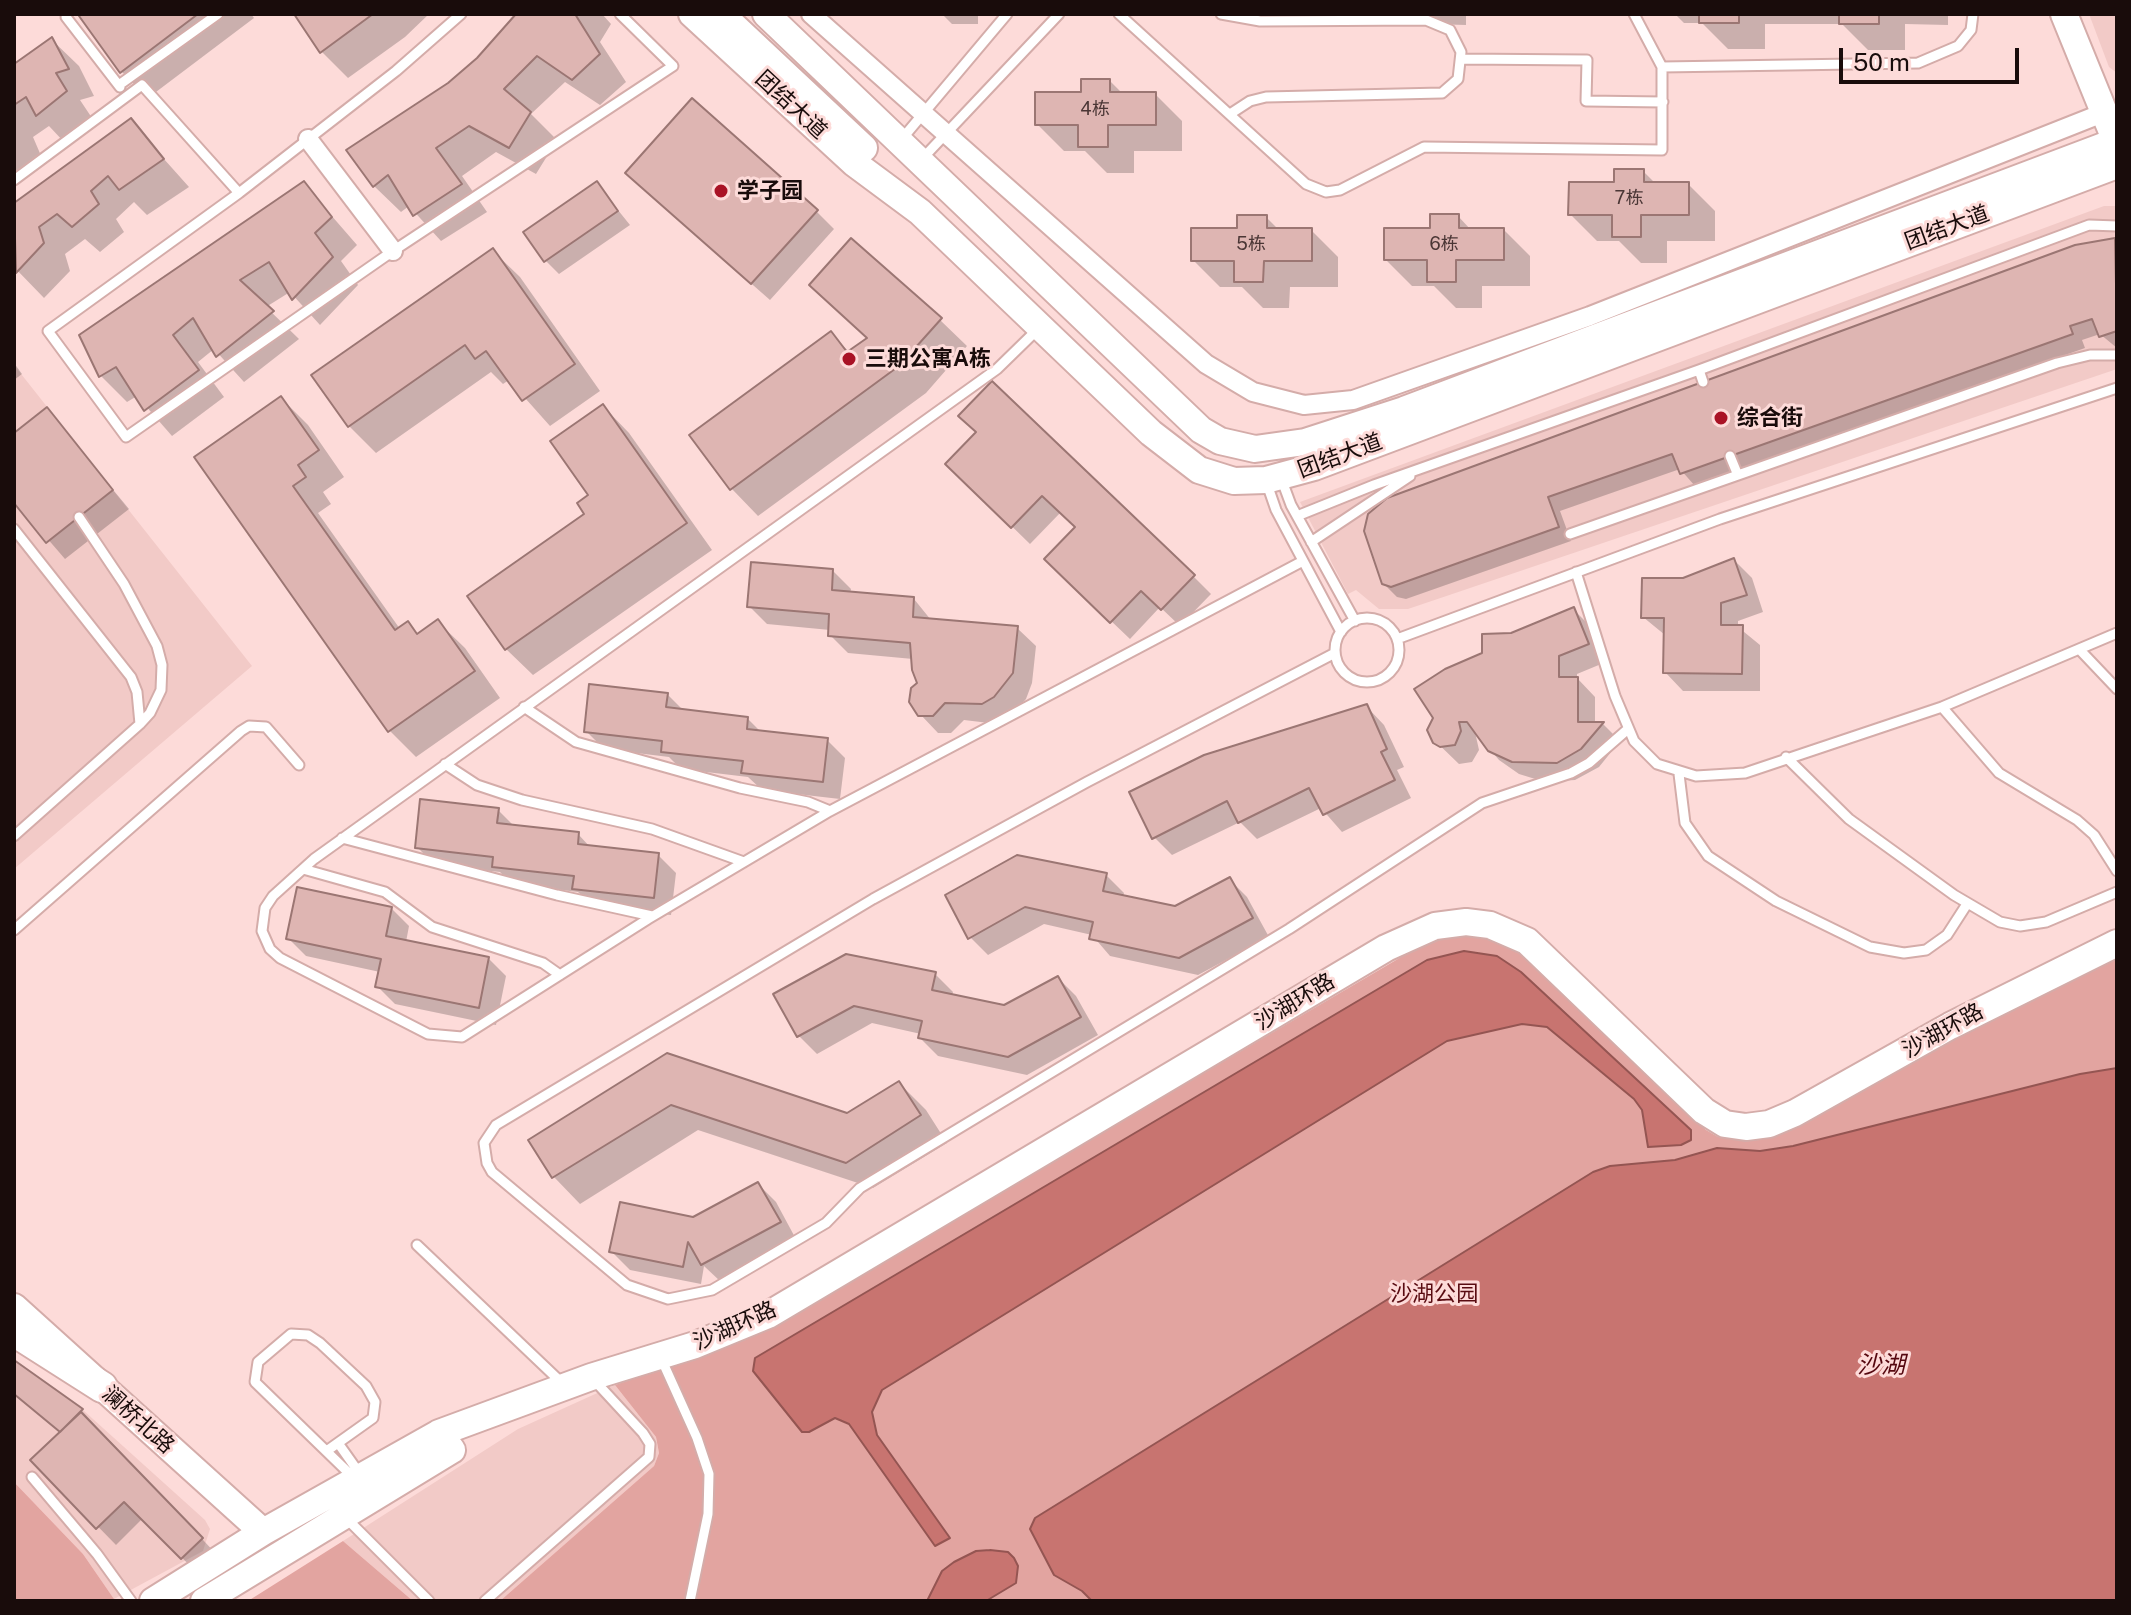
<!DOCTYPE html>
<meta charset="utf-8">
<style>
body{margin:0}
#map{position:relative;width:2131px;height:1615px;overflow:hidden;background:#fddbd9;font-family:"Public Sans",sans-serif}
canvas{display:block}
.frame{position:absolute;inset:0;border:16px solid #190c0b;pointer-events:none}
.scale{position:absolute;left:1839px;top:48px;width:180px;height:36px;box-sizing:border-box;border:4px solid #190c0b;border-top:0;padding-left:10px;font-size:24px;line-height:28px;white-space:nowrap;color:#190c0b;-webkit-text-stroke:6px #fddbd9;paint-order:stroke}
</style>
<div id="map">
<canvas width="2131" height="1615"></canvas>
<div class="frame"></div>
<div class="scale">50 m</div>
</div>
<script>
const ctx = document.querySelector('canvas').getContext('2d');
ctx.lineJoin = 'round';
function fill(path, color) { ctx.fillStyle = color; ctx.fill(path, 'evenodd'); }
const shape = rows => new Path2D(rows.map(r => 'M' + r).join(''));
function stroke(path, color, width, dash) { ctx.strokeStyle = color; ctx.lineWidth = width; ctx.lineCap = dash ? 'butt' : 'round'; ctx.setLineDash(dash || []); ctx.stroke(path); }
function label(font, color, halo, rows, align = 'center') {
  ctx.font = font + ' "Public Sans","Noto Sans SC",sans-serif'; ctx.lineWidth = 6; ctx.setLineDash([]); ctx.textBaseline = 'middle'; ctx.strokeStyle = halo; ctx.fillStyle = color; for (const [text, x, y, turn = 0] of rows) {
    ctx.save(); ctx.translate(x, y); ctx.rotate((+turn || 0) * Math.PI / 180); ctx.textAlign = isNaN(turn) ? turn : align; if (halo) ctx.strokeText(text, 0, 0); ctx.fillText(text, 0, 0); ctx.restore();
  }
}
fill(shape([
 [2089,14,2117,14,2117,73,2109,67],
 [2104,206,2117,206,2117,369,1408,609,1379,609,1356,590,1348,594,1300,502],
 [14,365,252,666,14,869],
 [14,1360,83,1410,205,1520,210,1529,203,1551,114,1599,83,1554,14,1482],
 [615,1385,656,1437,659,1453,654,1466,500,1601,413,1601,343,1541,518,1429]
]), '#f2cac7');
fill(shape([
 [1451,935,1492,937,1528,955,1706,1130,1718,1137,1743,1139,1809,1119,1993,1017,2117,959,2117,1601,500,1601,654,1466,659,1453,656,1437,615,1385,708,1353,774,1325,1420,946],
 [14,1482,83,1554,114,1599,14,1601],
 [343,1541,413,1601,248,1601]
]), '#e2a4a0');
const water = shape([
 [1464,951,1497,956,1521,972,1691,1130,1691,1140,1681,1145,1648,1147,1642,1110,1634,1099,1547,1027,1522,1024,1447,1041,882,1390,872,1412,877,1435,950,1538,935,1546,849,1424,835,1418,809,1432,802,1432,753,1371,755,1358,1427,960,1464,951],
 [2117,1068,2117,1601,1092,1601,1082,1591,1054,1575,1030,1529,1035,1518,1593,1172,1610,1166,1675,1160,1717,1148,1760,1151,1793,1146,2080,1074,2117,1068],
 [990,1550,1008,1552,1014,1558,1018,1566,1016,1583,986,1601,927,1601,942,1571,954,1562,976,1551,990,1550]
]);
fill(water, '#c87470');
stroke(water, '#945552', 2);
fill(shape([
 [85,14,251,14,254,18,148,98,122,72,82,16],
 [296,14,429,14,405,37,348,78,322,52],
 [519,14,602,14,611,24,600,42,626,82,600,105,565,82,531,114,557,140,536,174,496,152,462,176,487,212,441,241,409,206,401,212,374,186,449,84,478,60],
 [942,14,978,14,978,24,952,24],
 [1279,14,1326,14,1326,24,1289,24],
 [1419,14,1466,14,1466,25,1429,24],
 [1675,14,1948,14,1948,25,1905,24,1905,50,1868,50,1842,24,1765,24,1765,49,1728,49,1702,23,1684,23],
 [52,40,79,66,94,96,80,100,92,118,64,142,49,126,33,137,42,158,26,178,14,168,14,67],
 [1110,81,1123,94,1155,94,1182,121,1182,151,1134,151,1134,173,1107,173,1085,151,1064,151,1037,124],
 [130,121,189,187,147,215,134,202,116,219,124,232,100,252,85,239,65,254,70,271,44,298,14,267,14,205],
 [1643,171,1656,184,1688,184,1715,211,1715,241,1667,241,1667,263,1641,263,1619,241,1597,241,1570,214],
 [304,184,357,245,341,261,358,285,320,325,290,292,266,307,299,339,244,382,214,349,198,362,224,397,172,436,137,396,127,402,101,376],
 [597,184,630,225,559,274,545,260],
 [646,191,816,211,834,229,770,300],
 [1458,216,1471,230,1504,230,1530,256,1530,286,1482,286,1482,308,1456,308,1434,286,1412,286,1386,260],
 [1266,217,1279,230,1311,230,1338,257,1338,287,1290,287,1289,308,1263,308,1242,287,1220,287,1193,260],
 [2115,240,2117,348,2100,334,2082,340,2085,348,1695,486,1680,469,1560,511,1571,541,1406,599,1397,597,1383,583,1368,541,2095,242],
 [493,251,520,277,600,391,550,426,509,380,503,384,491,372,376,453,349,426],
 [811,285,940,320,967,346,926,393,758,516,732,489,692,436,831,333,850,353,869,340],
 [14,363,22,374,14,380],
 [281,398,308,425,344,477,323,492,331,504,318,513,400,629,407,624,419,635,438,622,465,648,500,698,416,757,389,730,197,457],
 [603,406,629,433,712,550,533,675,506,649,587,515],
 [47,410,129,509,65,559,14,500,14,435],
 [978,433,1193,576,1211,594,1180,626,1160,607,1130,639,1065,577,1077,528,1061,512,1030,544,948,464],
 [1734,560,1752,578,1763,612,1738,621,1738,627,1760,645,1760,691,1683,691,1665,672,1665,635,1643,617,1683,580],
 [833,571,851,589,850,594,914,599,931,620,1017,628,1036,646,1032,683,1026,699,1012,715,989,723,964,720,951,733,938,733,920,714,919,684,913,659,848,653,830,635,830,630,767,624,749,606],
 [1573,609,1591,627,1606,662,1577,674,1577,678,1595,697,1595,724,1603,724,1620,741,1599,767,1575,780,1545,782,1519,774,1499,760,1475,732,1479,750,1472,762,1459,764,1430,736,1484,654,1512,634],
 [667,694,684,711,747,718,761,732,827,740,845,758,840,799,762,790,748,777,681,769,669,757,604,749,586,731],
 [1366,706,1384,725,1404,767,1397,770,1411,798,1342,832,1321,808,1257,839,1240,822,1172,855,1154,837],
 [498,810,515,827,578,834,591,848,658,855,676,873,671,915,593,906,578,892,512,884,500,872,435,865,417,847],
 [1018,857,1106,875,1124,893,1123,897,1175,908,1229,879,1247,897,1269,937,1198,975,1110,956,1092,935,1044,924,988,955,970,937],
 [391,908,409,926,406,942,488,958,506,976,496,1025,395,1004,377,986,380,972,306,956,288,938],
 [935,974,953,992,952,996,1004,1007,1058,978,1076,996,1098,1035,1027,1075,938,1056,920,1038,921,1034,872,1023,817,1054,799,1036,776,995],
 [667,1056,847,1115,899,1083,926,1110,947,1143,873,1188,698,1130,580,1204,554,1177],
 [758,1184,776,1202,797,1241,721,1282,704,1266,701,1284,630,1270,612,1252,694,1219],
 [14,1363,82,1411,219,1557,200,1576,143,1518,116,1545,33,1460,61,1433,14,1393]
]), '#0003');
const building = shape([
 [82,14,198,14,120,73,79,16,82,14],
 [294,14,373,14,320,53,294,14],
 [516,14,575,14,600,54,572,80,537,56,504,89,531,112,509,148,469,126,436,148,462,184,413,216,388,175,373,187,346,150,448,83,477,58,516,14],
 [1699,14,1739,14,1739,23,1699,23,1699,14],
 [1839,14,1879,14,1879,24,1839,24,1839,14],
 [52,37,69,69,56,73,67,91,36,116,26,97,14,105,14,64,52,37],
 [1081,79,1110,79,1110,92,1156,92,1156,125,1108,125,1108,147,1078,147,1078,125,1035,125,1035,92,1081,92,1081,79],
 [692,98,818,210,751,284,625,173,692,98],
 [131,118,164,159,119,190,108,176,91,191,99,204,72,227,57,214,39,227,44,243,16,273,14,203,131,118],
 [1614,169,1644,169,1644,182,1689,182,1689,215,1641,215,1641,237,1612,237,1612,215,1568,215,1569,182,1614,182,1614,169],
 [304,181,332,217,315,233,333,257,292,300,269,262,240,280,274,311,216,357,193,318,173,335,199,370,144,411,116,367,99,377,79,335,304,181],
 [597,181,618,211,544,262,523,232,597,181],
 [1430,214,1459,214,1459,228,1504,228,1504,260,1456,260,1456,282,1427,282,1427,260,1384,260,1384,228,1430,228,1430,214],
 [1237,215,1267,215,1267,228,1312,228,1312,261,1264,261,1263,282,1234,282,1234,261,1191,261,1191,228,1237,228,1237,215],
 [851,238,942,318,899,366,730,490,689,435,831,331,847,352,867,338,809,285,851,238],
 [2115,238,2117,331,2099,337,2092,319,2070,326,2073,334,1680,474,1672,454,1548,497,1559,527,1391,587,1382,584,1364,531,1368,514,1387,498,2075,245,2115,238],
 [493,248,575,364,522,401,486,351,475,359,465,345,348,427,311,375,493,248],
 [992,381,1195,575,1161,610,1141,591,1110,623,1044,559,1075,527,1042,496,1011,528,945,464,976,432,958,416,992,381],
 [281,396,319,450,298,465,306,477,293,486,395,630,408,621,417,634,438,619,475,671,388,732,194,457,281,396],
 [603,404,687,523,505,650,467,596,584,514,577,503,588,495,550,441,603,404],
 [47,407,113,490,46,543,14,503,14,433,47,407],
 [1734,558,1747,595,1721,603,1721,625,1743,625,1742,674,1663,673,1664,618,1641,618,1642,578,1683,578,1734,558],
 [751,562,833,569,832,590,914,597,913,617,1018,626,1013,673,994,697,982,704,945,703,933,716,918,716,909,702,911,688,917,683,912,670,910,643,828,636,829,614,747,607,751,562],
 [1574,607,1589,644,1559,656,1559,677,1578,677,1578,722,1604,722,1581,749,1557,763,1512,762,1488,751,1467,722,1459,722,1461,731,1455,745,1440,747,1433,743,1427,730,1433,718,1414,689,1445,669,1482,653,1482,634,1511,633,1574,607],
 [589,684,668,693,666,707,748,717,747,729,828,738,823,782,741,773,743,761,661,752,662,741,584,732,589,684],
 [1367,704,1387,749,1381,752,1395,780,1323,815,1309,788,1238,823,1227,801,1152,839,1129,792,1204,755,1367,704],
 [420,799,499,808,497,823,579,832,578,844,659,853,654,898,572,889,574,876,492,867,493,857,415,848,420,799],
 [1017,855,1107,873,1103,891,1175,906,1230,877,1253,918,1179,958,1089,939,1093,922,1025,907,968,939,945,895,1017,855],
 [297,887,392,907,386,936,489,957,479,1008,375,987,381,959,286,939,297,887],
 [846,954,936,972,932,990,1004,1005,1058,976,1081,1017,1008,1057,918,1038,922,1021,854,1006,797,1037,773,994,846,954],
 [667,1053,847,1113,899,1081,921,1115,846,1163,671,1105,552,1178,528,1140,667,1053],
 [758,1182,781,1222,701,1265,688,1242,683,1267,609,1252,620,1202,693,1217,758,1182],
 [14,1360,83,1409,60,1432,14,1394,14,1360],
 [81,1412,203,1538,181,1559,124,1502,96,1529,30,1460,81,1412]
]);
fill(building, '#deb5b2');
stroke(building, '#9b7673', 2);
const lane = shape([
 [461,14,396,71,239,193,48,331,126,437,393,251,673,66,620,14],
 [1119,14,1306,184,1326,192,1340,190,1424,147,1662,150,1662,67,1634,14],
 [1221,14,1260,21,1426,20,1450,30,1461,52,1458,79,1442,93,1266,97,1250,101,1230,114],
 [66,17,120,87],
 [1461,59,1587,60,1586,101,1663,102],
 [1662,67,1918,63,1958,46,1971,30,1973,14],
 [119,85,218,14],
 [901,140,1007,14],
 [921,160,1059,14],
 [14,180,142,85,239,193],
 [1038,329,997,369,314,859,273,896,265,908,262,931,270,949,280,958,428,1034,462,1037,648,919,830,811,1303,561],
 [1699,370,1703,382],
 [1730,456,1737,473],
 [1281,478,1291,505,1355,621],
 [1267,484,1276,510,1341,632],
 [1297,516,1374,485,1699,370,2089,225,2117,226],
 [14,529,131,677,137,692,140,724],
 [1570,534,2057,363,2090,355,2117,355],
 [1311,542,1410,476],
 [1576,572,1615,696,1634,741,1657,764,1696,776,1745,773,1942,707,2117,633],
 '1335 650a32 32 0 1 1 64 0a32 32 0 1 1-64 0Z',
 [1397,639,1720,519,2117,388],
 [2079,649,2117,689],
 [1335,653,1087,782,873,899,496,1125,484,1143,487,1163,492,1172,627,1285,668,1299,712,1290,826,1223,860,1188,1289,929,1482,803,1571,773,1589,763,1628,729],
 [524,707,576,742,740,788,808,802,830,811],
 [1942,707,1999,773,2077,820,2094,835,2117,871],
 [1786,757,1849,819,1954,895,2000,922,2020,926,2046,922,2117,892],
 [445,764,477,785,522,800,652,829,744,862],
 [1679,774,1685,823,1708,856,1776,901,1870,947,1904,953,1926,950,1947,935,1967,904],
 [14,836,140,724,150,713,161,690,162,665,157,646,124,584,79,517],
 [342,838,557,895,652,916],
 [303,869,385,892,432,927,543,963,560,975],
 [14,930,241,731,249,726,266,727,299,765],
 [417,1245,563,1384],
 [660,1356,697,1438,709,1474,708,1514,690,1601],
 [338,1443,360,1474],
 [328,1450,373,1418,375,1402,366,1386,320,1343,308,1335,291,1334,258,1362,255,1382,355,1479],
 [32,1477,97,1554,131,1601],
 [347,1519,429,1601],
 [485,1601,649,1457,650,1444,643,1433,594,1380]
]);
const street = shape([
 [811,14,1206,364,1253,392,1304,405,1353,400,1590,316,2103,113],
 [308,139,393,251]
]);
const secondary = shape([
 [692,14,854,163,920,212,1151,433,1199,470,1234,481,1266,480,1314,467,2117,165],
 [721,14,864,148],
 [766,14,1201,430,1220,441,1255,449,1305,442,1404,410,2117,141],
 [2064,14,2117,144],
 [14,1307,263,1532],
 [439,1433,591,1377,695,1345,768,1315,1386,948,1435,926,1466,922,1490,925,1527,941,1704,1111,1725,1124,1746,1127,1769,1124,1795,1113,1950,1026,2117,943],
 [153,1601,263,1532,439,1433,452,1450,204,1601]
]);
const primary = shape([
 [14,1331,102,1387]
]);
stroke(lane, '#d4aca9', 13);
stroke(street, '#d4aca9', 22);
stroke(secondary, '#d4aca9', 30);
stroke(primary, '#d4aca9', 34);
stroke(lane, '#fff', 9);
stroke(street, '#fff', 18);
stroke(secondary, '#fff', 26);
stroke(primary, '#fff', 30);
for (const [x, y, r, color] of [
 [721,191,8,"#a91225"],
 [849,359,8,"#a91225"],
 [1721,418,8,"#a91225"]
]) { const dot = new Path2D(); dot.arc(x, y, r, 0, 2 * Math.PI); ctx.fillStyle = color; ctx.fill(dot); stroke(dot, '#fddbd9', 3); }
label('18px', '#4a3635', null, [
 ["4栋",1095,109],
 ["7栋",1629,198],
 ["5栋",1251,244],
 ["6栋",1444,244]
]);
label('22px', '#190c0b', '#fddbd9', [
 ["团结大道",791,105,43],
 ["团结大道",1947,228,-20],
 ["团结大道",1340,456,-20],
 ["沙湖环路",1295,1002,-31],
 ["沙湖环路",1943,1031,-29],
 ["沙湖环路",735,1326,-24],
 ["澜桥北路",138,1420,42]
]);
label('bold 22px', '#190c0b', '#fddbd9', [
 ["学子园",737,191],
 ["三期公寓A栋",865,359],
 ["综合街",1737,418]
], 'left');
label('22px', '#590b11', '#fddbd9', [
 ["沙湖公园",1434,1294]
]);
label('italic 24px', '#55070f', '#fddbd9', [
 ["沙湖",1881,1366]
]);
</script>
